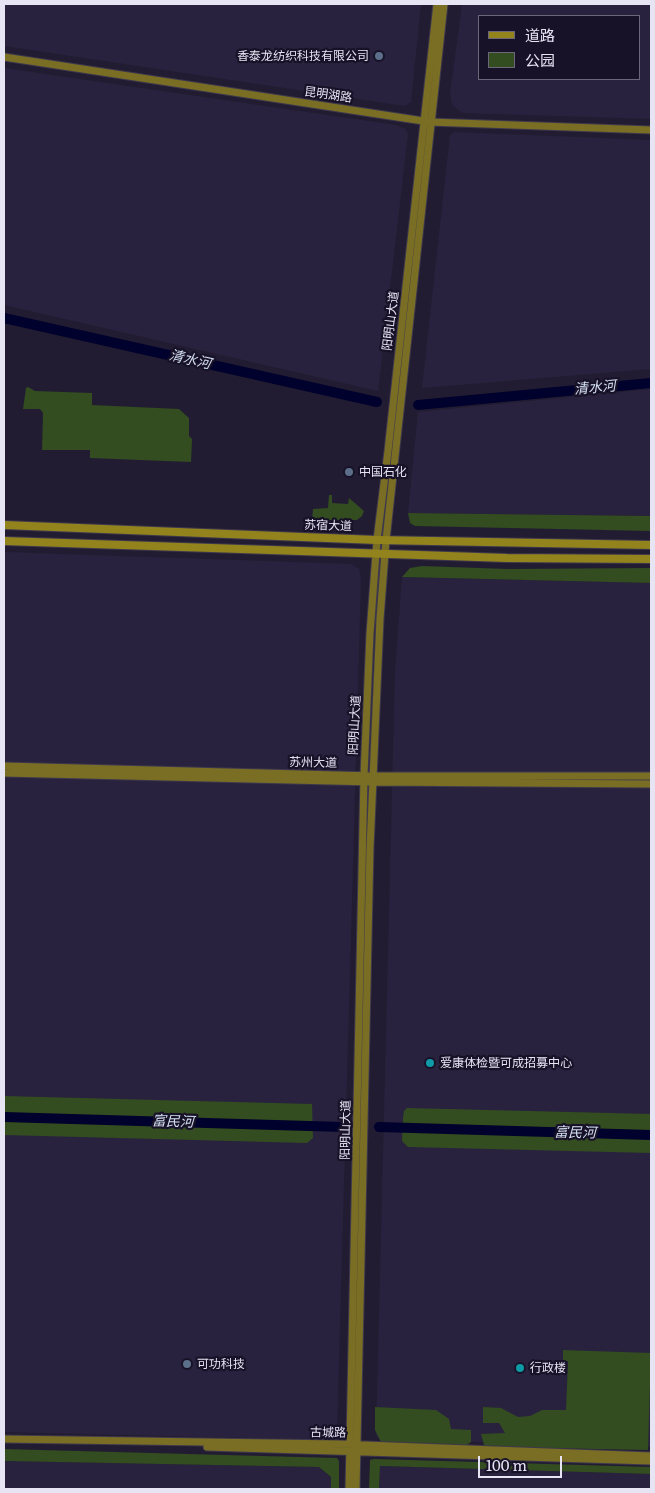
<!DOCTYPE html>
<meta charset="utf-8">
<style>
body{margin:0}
#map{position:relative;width:655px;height:1493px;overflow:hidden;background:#221c32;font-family:Literata,"Noto Sans SC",serif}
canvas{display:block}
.frame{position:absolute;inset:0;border:5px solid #e7e4f4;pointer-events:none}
.legend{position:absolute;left:478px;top:15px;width:162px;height:65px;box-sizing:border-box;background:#181228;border:1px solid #6b667a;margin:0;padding:6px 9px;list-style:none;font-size:15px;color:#e7e4f4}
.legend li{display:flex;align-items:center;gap:10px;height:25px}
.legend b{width:25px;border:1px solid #6b667a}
.scale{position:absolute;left:478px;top:1456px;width:84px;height:22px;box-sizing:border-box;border:2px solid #e7e4f4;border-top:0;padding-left:6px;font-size:15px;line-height:18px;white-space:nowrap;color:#e7e4f4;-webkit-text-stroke:4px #181228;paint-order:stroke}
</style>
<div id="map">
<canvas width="655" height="1493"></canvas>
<div class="frame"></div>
<ul class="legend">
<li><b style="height:6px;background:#92831c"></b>道路</li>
<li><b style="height:14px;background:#334c20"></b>公园</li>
</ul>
<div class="scale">100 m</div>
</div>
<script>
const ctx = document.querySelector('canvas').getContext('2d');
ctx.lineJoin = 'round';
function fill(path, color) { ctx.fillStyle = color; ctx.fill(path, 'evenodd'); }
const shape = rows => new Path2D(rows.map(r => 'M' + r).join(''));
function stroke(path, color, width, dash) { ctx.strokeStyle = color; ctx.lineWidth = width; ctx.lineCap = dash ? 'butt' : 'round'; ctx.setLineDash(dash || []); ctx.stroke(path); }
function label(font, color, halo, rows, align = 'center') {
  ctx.font = font + ' Literata,"Noto Sans SC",serif'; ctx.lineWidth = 4.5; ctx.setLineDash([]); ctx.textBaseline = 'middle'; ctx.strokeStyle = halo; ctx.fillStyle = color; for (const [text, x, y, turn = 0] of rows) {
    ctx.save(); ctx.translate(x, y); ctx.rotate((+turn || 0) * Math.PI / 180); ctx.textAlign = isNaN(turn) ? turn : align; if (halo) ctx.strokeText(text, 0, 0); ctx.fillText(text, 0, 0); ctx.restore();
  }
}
fill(shape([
 [4,4,421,4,411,102,405,106,4,46],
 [462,4,651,4,651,119,463,113,457,109,452,105,450,94],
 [639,16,639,79,479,79,479,16],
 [4,68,396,125,406,129,408,134,378,391,4,305],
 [454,132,651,140,651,369,422,388,450,135],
 [651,389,651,516,408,513,418,412],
 [4,552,351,564,359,569,361,579,337,1431,334,1437,329,1440,4,1432],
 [402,577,651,583,651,1447,380,1439,376,1435,395,672],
 [4,1461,319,1467,331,1477,331,1489,4,1489],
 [380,1466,651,1474,651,1489,379,1489]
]), '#29223e');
fill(shape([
 [28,387,35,391,92,393,92,405,179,409,189,418,189,436,192,439,191,462,90,458,90,450,42,450,43,413,40,409,23,409,26,388],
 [329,495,332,495,332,503,348,504,349,498,364,511,362,516,357,520,312,520,313,509,328,508],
 [408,513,651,516,651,531,415,526,410,523],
 [422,566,508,569,651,568,651,583,402,577,410,568],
 [4,1096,312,1104,313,1138,307,1143,4,1135],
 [407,1108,651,1114,651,1153,408,1147,402,1141,403,1118,404,1111],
 [563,1350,651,1353,648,1450,487,1447,484,1445,481,1434,505,1433,499,1423,483,1423,483,1407,501,1408,518,1417,530,1416,542,1410,566,1410,568,1361,563,1361],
 [375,1407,436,1410,449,1419,451,1429,471,1430,471,1442,465,1446,381,1442,375,1430],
 [4,1449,337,1458,339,1461,339,1489,331,1489,331,1477,319,1467,4,1461],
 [374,1459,651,1467,651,1474,380,1466,379,1489,369,1489,370,1460]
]), '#334c20');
stroke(shape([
 [4,318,377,402],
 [418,405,651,383],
 [4,1117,343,1127],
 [379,1127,651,1135]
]), '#00012c', 10);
const secondary = shape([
 [4,57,430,122,651,130],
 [4,766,374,776,651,776],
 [4,773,373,782,651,784],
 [4,1439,339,1444,651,1456],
 [207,1447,651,1461],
 [349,1489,364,775,370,633,377,540,388,451,437,4],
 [356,1489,370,848,380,619,386,540,444,4]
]);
const primary = shape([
 [4,525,377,540,651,545],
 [4,541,507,558,651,559]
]);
stroke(secondary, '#3e384d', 9);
stroke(primary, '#3e384d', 10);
stroke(secondary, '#796e24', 7);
stroke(primary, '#92831c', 8);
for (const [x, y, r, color] of [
 [379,56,5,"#5c6f8a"],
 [349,472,5,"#5c6f8a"],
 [430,1063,5,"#0f9aa8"],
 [187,1364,5,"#5c6f8a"],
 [520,1368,5,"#0f9aa8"]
]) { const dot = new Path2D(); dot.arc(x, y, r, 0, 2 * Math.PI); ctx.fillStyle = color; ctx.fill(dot); stroke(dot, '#181228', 2); }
label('12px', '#e7e4f4', '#181228', [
 ["香泰龙纺织科技有限公司",369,56,"right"],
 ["中国石化",359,472],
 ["爱康体检暨可成招募中心",440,1063],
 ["可功科技",197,1364],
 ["行政楼",530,1368]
], 'left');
label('12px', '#e7e4f4', '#181228', [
 ["昆明湖路",328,95,8],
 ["阳明山大道",391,321,-83],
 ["苏宿大道",328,526,2],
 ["阳明山大道",355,725,-87],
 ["苏州大道",313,763,1],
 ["阳明山大道",346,1130,-89],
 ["古城路",328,1433,1]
]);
label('italic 14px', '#d3def1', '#181228', [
 ["清水河",190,360,13],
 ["清水河",595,388,-5],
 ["富民河",173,1122,2],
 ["富民河",575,1133,1]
]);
</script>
